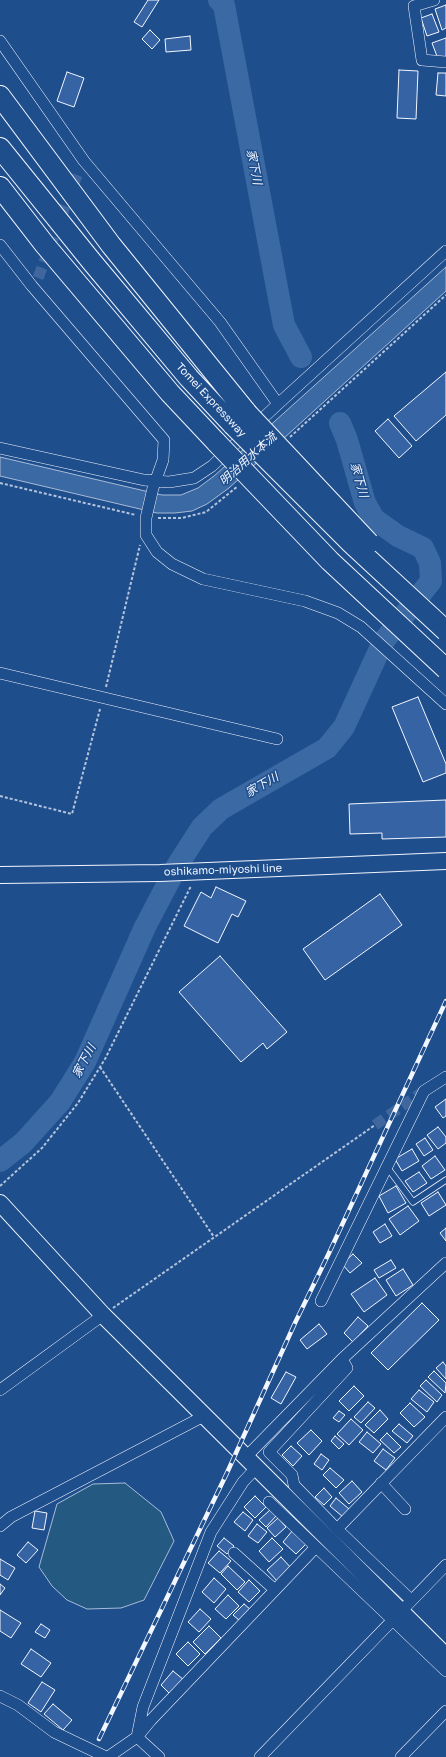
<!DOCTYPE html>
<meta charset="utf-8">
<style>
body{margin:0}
canvas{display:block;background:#1f4e8c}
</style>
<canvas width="446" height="1757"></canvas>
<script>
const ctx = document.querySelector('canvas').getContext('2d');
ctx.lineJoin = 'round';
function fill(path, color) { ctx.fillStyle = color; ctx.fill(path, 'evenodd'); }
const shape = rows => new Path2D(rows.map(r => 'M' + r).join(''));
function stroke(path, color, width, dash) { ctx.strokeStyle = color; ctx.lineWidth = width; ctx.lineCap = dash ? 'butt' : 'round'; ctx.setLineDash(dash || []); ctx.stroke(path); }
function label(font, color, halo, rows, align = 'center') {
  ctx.font = font + ' "Golos Text","Noto Sans JP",sans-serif'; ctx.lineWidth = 3; ctx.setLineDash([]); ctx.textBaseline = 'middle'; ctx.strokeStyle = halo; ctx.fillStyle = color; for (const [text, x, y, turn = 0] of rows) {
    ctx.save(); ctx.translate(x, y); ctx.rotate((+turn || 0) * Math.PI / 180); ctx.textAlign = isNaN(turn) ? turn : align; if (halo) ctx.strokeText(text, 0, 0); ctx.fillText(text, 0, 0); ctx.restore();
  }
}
const green = shape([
 [125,1483,161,1512,174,1541,144,1600,121,1608,87,1609,67,1600,52,1586,39,1567,57,1504,93,1484,125,1483]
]);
fill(green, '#245a82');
stroke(green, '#a8bbd7', 1);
const water = shape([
 [446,267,446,291,229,488,207,504,192,511,175,513,157,513,0,476,0,457,162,495,181,495,198,488,214,476,446,267]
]);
fill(water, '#3b69a3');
stroke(water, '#a8bbd7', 1);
stroke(shape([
 [219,0,224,5,284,325,301,357],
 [0,1161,23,1143,60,1102,85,1062,145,927,177,866,202,827,221,809,327,748,344,727,383,642,431,581,430,563,423,548,398,536,374,519,365,503,347,440,340,423]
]), '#3b69a3', 22);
const building = shape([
 [148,0,159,0,142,27,134,22,148,0],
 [446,5,446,28,442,30,435,9,446,5],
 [432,14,439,32,427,36,421,18,432,14],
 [150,30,160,40,152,49,142,39,150,30],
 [190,36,191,50,166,52,165,39,190,36],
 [446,38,446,56,438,59,432,43,446,38],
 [399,70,418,71,416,119,397,118,399,70],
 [67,72,84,78,74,107,57,101,67,72],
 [438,73,446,73,446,96,436,95,438,73],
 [446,372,446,415,416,441,394,416,446,372],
 [388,419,412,446,399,458,375,431,388,419],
 [418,697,446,764,446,773,423,782,392,707,418,697],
 [446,800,446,837,382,839,382,833,350,834,349,804,446,800],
 [216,887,246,901,238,917,232,914,218,943,184,926,201,892,211,898,216,887],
 [380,894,402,925,325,980,303,949,380,894],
 [220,956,287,1032,267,1049,263,1043,241,1062,179,992,220,956],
 [446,1099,446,1116,443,1118,435,1107,446,1099],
 [438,1127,446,1137,446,1143,438,1149,427,1135,438,1127],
 [425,1138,433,1150,424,1156,416,1144,425,1138],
 [412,1149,419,1161,402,1171,395,1159,412,1149],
 [435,1156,445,1170,431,1179,422,1166,435,1156],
 [419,1172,427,1183,413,1192,405,1181,419,1172],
 [396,1186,406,1203,388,1213,379,1196,396,1186],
 [438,1192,446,1205,429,1216,421,1203,438,1192],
 [408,1206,419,1221,400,1235,389,1219,408,1206],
 [385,1224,392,1236,380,1243,373,1232,385,1224],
 [446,1228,446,1241,440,1233,446,1228],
 [353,1254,362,1263,350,1273,342,1264,353,1254],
 [391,1260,396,1268,379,1278,374,1270,391,1260],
 [403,1269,413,1285,396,1296,386,1280,403,1269],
 [375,1278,387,1295,364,1312,351,1294,375,1278],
 [422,1303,439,1320,388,1370,371,1353,422,1303],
 [358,1317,368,1326,353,1342,344,1333,358,1317],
 [319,1324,327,1334,307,1349,300,1340,319,1324],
 [443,1362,446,1366,446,1379,436,1368,443,1362],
 [434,1371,446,1383,445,1393,428,1377,434,1371],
 [286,1372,296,1377,281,1404,271,1398,286,1372],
 [426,1380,442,1395,437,1402,420,1386,426,1380],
 [354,1386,364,1396,349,1411,339,1401,354,1386],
 [419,1390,434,1402,427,1412,411,1399,419,1390],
 [368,1402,375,1408,361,1423,354,1417,368,1402],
 [410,1403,425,1417,414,1427,400,1413,410,1403],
 [380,1410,388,1419,374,1433,365,1425,380,1410],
 [339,1411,345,1415,339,1422,333,1418,339,1411],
 [351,1419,363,1430,349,1445,337,1434,351,1419],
 [399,1424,413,1436,407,1443,392,1431,399,1424],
 [311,1430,322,1441,309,1455,297,1443,311,1430],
 [367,1432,381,1444,373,1453,359,1442,367,1432],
 [387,1433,401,1447,394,1453,380,1440,387,1433],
 [335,1436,344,1444,339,1449,331,1441,335,1436],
 [291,1446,302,1456,293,1466,282,1455,291,1446],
 [383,1449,395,1458,386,1470,374,1461,383,1449],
 [321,1454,329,1460,322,1470,314,1464,321,1454],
 [330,1468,344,1480,336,1488,323,1475,330,1468],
 [352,1481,362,1492,349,1504,339,1493,352,1481],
 [324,1488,332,1497,324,1505,315,1497,324,1488],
 [255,1496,266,1507,255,1518,244,1507,255,1496],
 [336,1498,349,1509,343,1517,330,1506,336,1498],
 [270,1510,276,1516,266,1527,259,1520,270,1510],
 [35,1511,47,1513,44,1530,32,1528,35,1511],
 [243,1512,253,1520,245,1531,234,1522,243,1512],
 [278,1518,286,1527,275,1537,267,1528,278,1518],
 [257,1524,267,1532,258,1543,248,1536,257,1524],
 [293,1530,307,1543,296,1554,283,1542,293,1530],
 [224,1538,234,1546,227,1554,217,1546,224,1538],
 [272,1538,283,1549,269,1562,259,1551,272,1538],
 [28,1542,38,1550,26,1563,17,1555,28,1542],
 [219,1551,231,1561,220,1573,208,1563,219,1551],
 [281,1557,292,1569,278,1582,267,1570,281,1557],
 [0,1559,15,1568,8,1580,0,1575,0,1559],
 [228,1566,245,1582,237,1590,221,1574,228,1566],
 [214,1578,226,1589,214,1603,202,1592,214,1578],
 [249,1580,260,1591,249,1602,238,1592,249,1580],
 [0,1584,5,1588,0,1595,0,1584],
 [228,1595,239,1606,226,1619,215,1609,228,1595],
 [244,1604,251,1610,240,1621,233,1615,244,1604],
 [200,1609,211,1619,199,1632,188,1622,200,1609],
 [0,1610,21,1623,11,1638,0,1631,0,1610],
 [41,1624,50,1630,45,1638,35,1632,41,1624],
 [209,1626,221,1638,205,1654,193,1642,209,1626],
 [188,1642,200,1654,188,1666,176,1654,188,1642],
 [31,1649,51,1663,41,1677,21,1664,31,1649],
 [173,1671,184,1680,171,1695,161,1685,173,1671],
 [42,1682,55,1690,41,1712,28,1703,42,1682],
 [53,1704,72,1720,63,1730,44,1714,53,1704]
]);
fill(building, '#3563a3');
stroke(building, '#f2f6ff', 1);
stroke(shape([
 [38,278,79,170],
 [375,1125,424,1091]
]), '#3f679d', 11, [11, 5.5]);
const lane = shape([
 [387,1167,413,1202,446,1180]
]);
const street = shape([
 [434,0,414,6,422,60,446,62],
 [0,41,84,161,220,322,278,404],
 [0,245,32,286,164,440,163,460,153,488,146,518,146,535,157,552,172,564,203,579,305,601,338,613,361,627,446,704],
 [0,448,144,480,169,482,194,478,212,466,278,404,446,251],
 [0,673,277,739],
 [321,1301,424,1091,446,1077],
 [0,1390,103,1315],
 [245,1458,342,1359,446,1263],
 [381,1483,405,1509],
 [269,1502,446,1671],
 [0,1526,11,1517,204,1416],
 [337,1529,294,1485,292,1475,269,1452,347,1368,342,1359],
 [234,1553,275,1590],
 [411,1600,337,1529,446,1417],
 [0,1696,18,1705,54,1732,106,1757],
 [137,1737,143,1707,211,1532,243,1482,257,1467],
 [137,1737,159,1757],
 [108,1757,137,1737,151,1720,316,1547],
 [260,1757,446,1565],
 [401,1757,446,1711]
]);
const secondary = shape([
 [0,875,160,873,446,861],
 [0,1203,103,1315,446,1656]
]);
const highway = shape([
 [0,96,111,245,247,413],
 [0,148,92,262,189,378,233,425],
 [0,187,45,245,170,393,217,443]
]);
stroke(lane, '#f2f6ff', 7);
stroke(street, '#f2f6ff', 12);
stroke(secondary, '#f2f6ff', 18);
stroke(highway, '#f2f6ff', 22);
stroke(shape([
 [290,437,446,295],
 [0,483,136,515],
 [158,518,182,518,206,512,238,486],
 [106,687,140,545],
 [0,796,72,814,100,709],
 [100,1067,214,1237],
 [0,1186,42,1148,78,1103,105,1059,191,886],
 [113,1308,375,1125]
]), '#b3c4dc', 2, [3, 2]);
stroke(lane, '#1f4e8c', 5.5);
stroke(street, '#1f4e8c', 11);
stroke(secondary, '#1f4e8c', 16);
stroke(highway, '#1f4e8c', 20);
const rail = shape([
 [99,1739,226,1475,295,1323,329,1253,446,1001]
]);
stroke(rail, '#f2f6ff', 4.5);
stroke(rail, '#1f4e8c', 3, [9]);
const highwayBridge = shape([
 [247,413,369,543],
 [233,425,352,544,446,631],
 [217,443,330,561,446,669]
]);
stroke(highwayBridge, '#f2f6ff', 22, []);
stroke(highwayBridge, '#1f4e8c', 20);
label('11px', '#f2f6ff', '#1f4e8c', [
 ["Tomei Expressway",211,400,47],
 ["oshikamo-miyoshi line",223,870,-2]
]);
label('italic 12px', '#f2f6ff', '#1f4e8c', [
 ["家下川",254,167,79],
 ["明治用水本流",248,459,-42],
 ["家下川",359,480,74],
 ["家下川",262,785,-30],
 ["家下川",84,1061,-62]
]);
</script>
